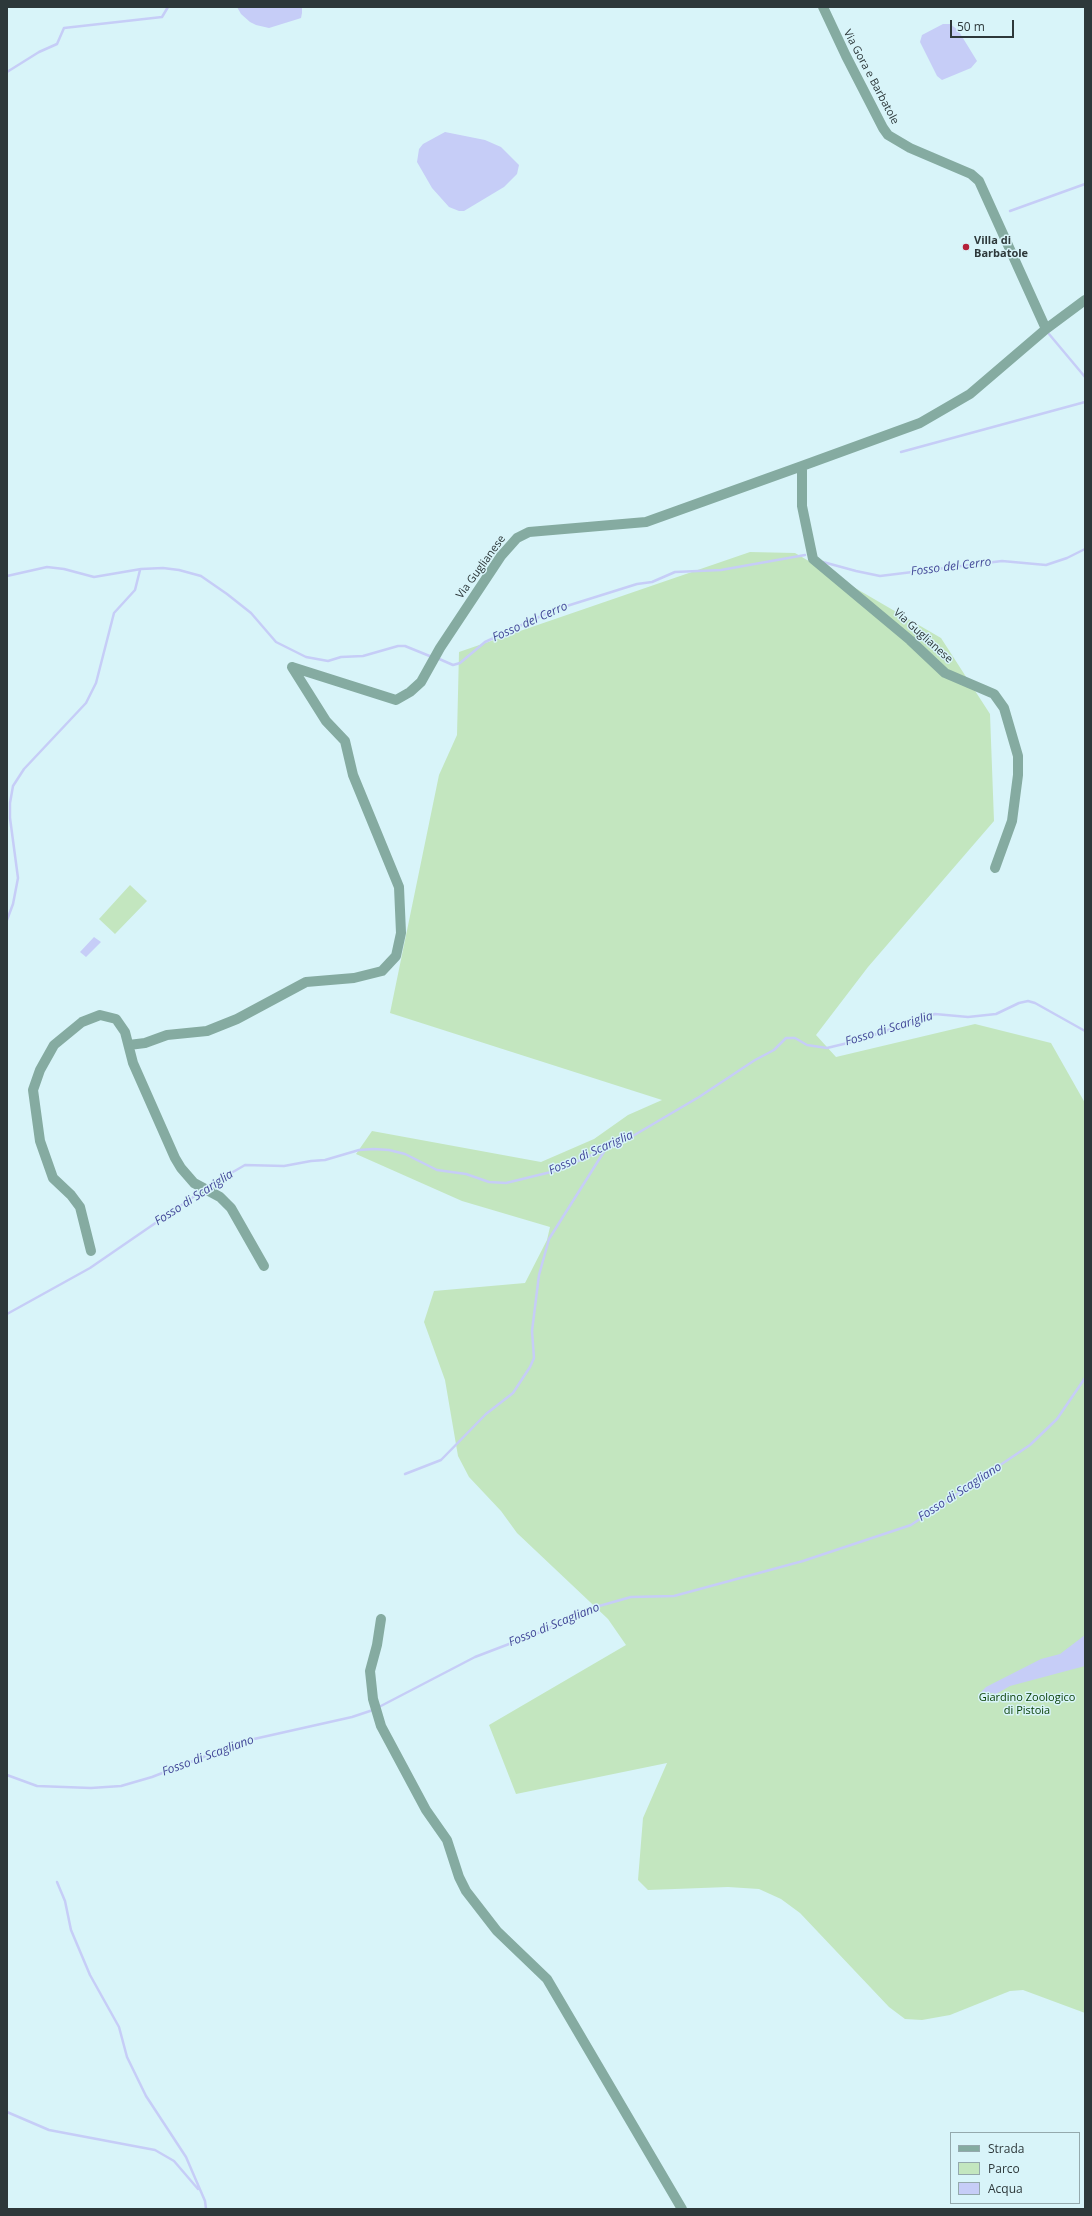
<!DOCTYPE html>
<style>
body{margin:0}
#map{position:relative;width:1092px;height:2216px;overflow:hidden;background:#d8f4f9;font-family:"Open Sans",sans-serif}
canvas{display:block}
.frame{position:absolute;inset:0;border:8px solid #2d383a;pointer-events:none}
.legend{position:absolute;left:950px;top:2132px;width:130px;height:72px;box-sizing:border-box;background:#d8f4f9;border:1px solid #94a9ad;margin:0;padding:5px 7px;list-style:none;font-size:12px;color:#2d383a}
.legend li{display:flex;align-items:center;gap:8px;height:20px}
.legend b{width:20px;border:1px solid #94a9ad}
.scale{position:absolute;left:950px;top:20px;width:64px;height:18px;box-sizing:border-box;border:2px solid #2d383a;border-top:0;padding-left:5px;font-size:12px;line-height:14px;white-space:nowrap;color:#2d383a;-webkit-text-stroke:3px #d8f4f9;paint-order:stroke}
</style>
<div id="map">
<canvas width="1092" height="2216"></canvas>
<div class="frame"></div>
<ul class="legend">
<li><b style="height:5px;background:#85aba1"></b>Strada</li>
<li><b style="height:11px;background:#c3e6bf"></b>Parco</li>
<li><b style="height:11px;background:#c6cdf7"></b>Acqua</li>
</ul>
<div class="scale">50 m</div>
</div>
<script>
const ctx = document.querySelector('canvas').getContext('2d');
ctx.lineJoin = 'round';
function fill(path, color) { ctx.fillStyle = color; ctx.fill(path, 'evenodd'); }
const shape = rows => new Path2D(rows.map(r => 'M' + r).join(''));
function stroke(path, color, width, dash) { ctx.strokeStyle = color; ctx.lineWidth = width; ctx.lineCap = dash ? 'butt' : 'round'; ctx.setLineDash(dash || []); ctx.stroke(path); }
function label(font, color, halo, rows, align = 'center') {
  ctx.font = font + ' "Open Sans",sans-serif'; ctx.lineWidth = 3; ctx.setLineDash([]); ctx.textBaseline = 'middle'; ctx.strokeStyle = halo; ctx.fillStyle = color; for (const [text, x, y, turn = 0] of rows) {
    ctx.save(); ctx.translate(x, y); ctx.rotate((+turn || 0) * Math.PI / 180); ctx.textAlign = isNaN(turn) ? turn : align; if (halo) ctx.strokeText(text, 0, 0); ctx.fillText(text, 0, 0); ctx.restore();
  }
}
fill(shape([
 [750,552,795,553,941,638,990,714,994,821,868,967,816,1035,836,1057,975,1024,1051,1043,1085,1103,1085,2013,1023,1990,1010,1991,950,2015,922,2020,905,2019,889,2007,800,1913,781,1899,759,1889,728,1887,648,1890,638,1880,643,1818,667,1763,516,1794,489,1725,626,1645,608,1619,517,1533,501,1511,469,1477,458,1456,445,1380,424,1322,434,1291,525,1283,547,1240,550,1227,462,1201,356,1154,372,1131,541,1162,594,1139,628,1115,662,1100,390,1013,439,775,457,735,459,652],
 [130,885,147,901,115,934,99,919]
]), '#c3e6bf');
fill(shape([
 [237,7,302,7,302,13,301,18,298,19,269,28,256,25,250,22,241,14],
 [943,24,950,24,958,30,977,61,971,68,942,80,937,76,920,42,922,35],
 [445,132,485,140,501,147,519,165,517,174,504,187,464,211,459,211,449,207,432,188,417,162,419,149,423,144],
 [94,937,101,942,86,957,80,952],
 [1085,1635,1085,1666,1010,1686,996,1694,991,1693,984,1696,978,1695,986,1687,1041,1659,1060,1654]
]), '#c6cdf7');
stroke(shape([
 [7,72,39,52,57,44,64,28,162,17,168,7],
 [1010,211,1085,184],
 [1049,334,1085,377],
 [901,452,1085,402],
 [823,562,856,571,880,576,1002,561,1046,565,1067,558,1085,549],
 [7,576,47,567,64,569,94,577,141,569,163,568,179,570,201,576,227,594,251,613,276,642,306,657,328,661,341,657,363,656,398,646,405,646,432,657],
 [437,658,453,665,460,663,485,642,554,610,637,584,652,582,675,572,721,570,805,555],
 [7,920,13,904,18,878,10,818,10,803,13,786,24,769,86,703,96,683,114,613,135,590,140,570],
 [207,1187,245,1165,284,1166,311,1161,325,1160,359,1150,374,1149,389,1150,405,1154,437,1170,466,1174,489,1182,506,1183,555,1171,626,1140,699,1097,755,1060,774,1050,786,1038,795,1038,807,1045,827,1048,856,1041,935,1014,968,1017,996,1014,1019,1003,1028,1001,1035,1003,1085,1031],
 [7,1314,90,1268,202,1191],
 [405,1474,441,1460,486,1414,513,1393,530,1367,534,1358,532,1331,539,1275,549,1239,605,1150],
 [377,1708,475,1657,543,1631,585,1610,631,1597,674,1596,803,1561,911,1525,1030,1445,1057,1419,1085,1378],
 [7,1775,37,1786,91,1788,121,1786,152,1777,245,1741,352,1717,373,1710],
 [57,1882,65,1901,71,1930,90,1975,119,2027,127,2057,146,2096,186,2157,205,2201,206,2209],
 [7,2112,49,2130,155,2150,174,2161,198,2189]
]), '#c6cdf7', 2.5);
stroke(shape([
 [823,7,846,56,883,128,888,135,910,148,971,174,979,181,1046,329],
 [292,667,396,700,410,692,421,682,440,648,501,556,517,538,529,532,646,522,802,466],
 [995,868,1012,821,1018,775,1018,756,1004,708,994,694,945,673,910,640,813,559,802,506,802,466,920,423,970,394,1046,329,1085,300],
 [129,1045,145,1043,167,1035,207,1031,237,1019,306,982,354,978,382,971,396,956,401,933,399,887,353,775,345,741,326,721,292,667],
 [91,1251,80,1207,71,1195,53,1178,40,1141,33,1090,40,1070,54,1045,82,1022,100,1015,116,1019,125,1032,133,1063,175,1158,181,1168,194,1183,220,1197,231,1208,264,1266],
 [381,1619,377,1645,370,1671,373,1699,381,1726,426,1810,447,1840,459,1877,466,1891,497,1931,547,1979,682,2209]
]), '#85aba1', 10);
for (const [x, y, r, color] of [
 [966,247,4,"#b4213a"]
]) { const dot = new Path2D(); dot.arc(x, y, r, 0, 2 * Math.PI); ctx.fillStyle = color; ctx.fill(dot); stroke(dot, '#d8f4f9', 1.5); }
label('11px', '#2d383a', '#d8f4f9', [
 ["Via Gora e Barbatole",871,77,62],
 ["Via Guglianese",481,567,-54],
 ["Via Guglianese",923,636,42]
]);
label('bold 11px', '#2d383a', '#d8f4f9', [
 ["Villa di",974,241],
 ["Barbatole",974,254]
], 'left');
label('11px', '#094006', '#d8f4f9', [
 ["Giardino Zoologico",1027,1698],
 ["di Pistoia",1027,1711]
]);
label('italic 12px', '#444999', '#d8f4f9', [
 ["Fosso del Cerro",951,567,-7],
 ["Fosso del Cerro",530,622,-24],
 ["Fosso di Scariglia",889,1029,-17],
 ["Fosso di Scariglia",591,1153,-24],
 ["Fosso di Scariglia",194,1198,-33],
 ["Fosso di Scagliano",960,1492,-33],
 ["Fosso di Scagliano",554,1625,-22],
 ["Fosso di Scagliano",208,1756,-20]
]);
</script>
